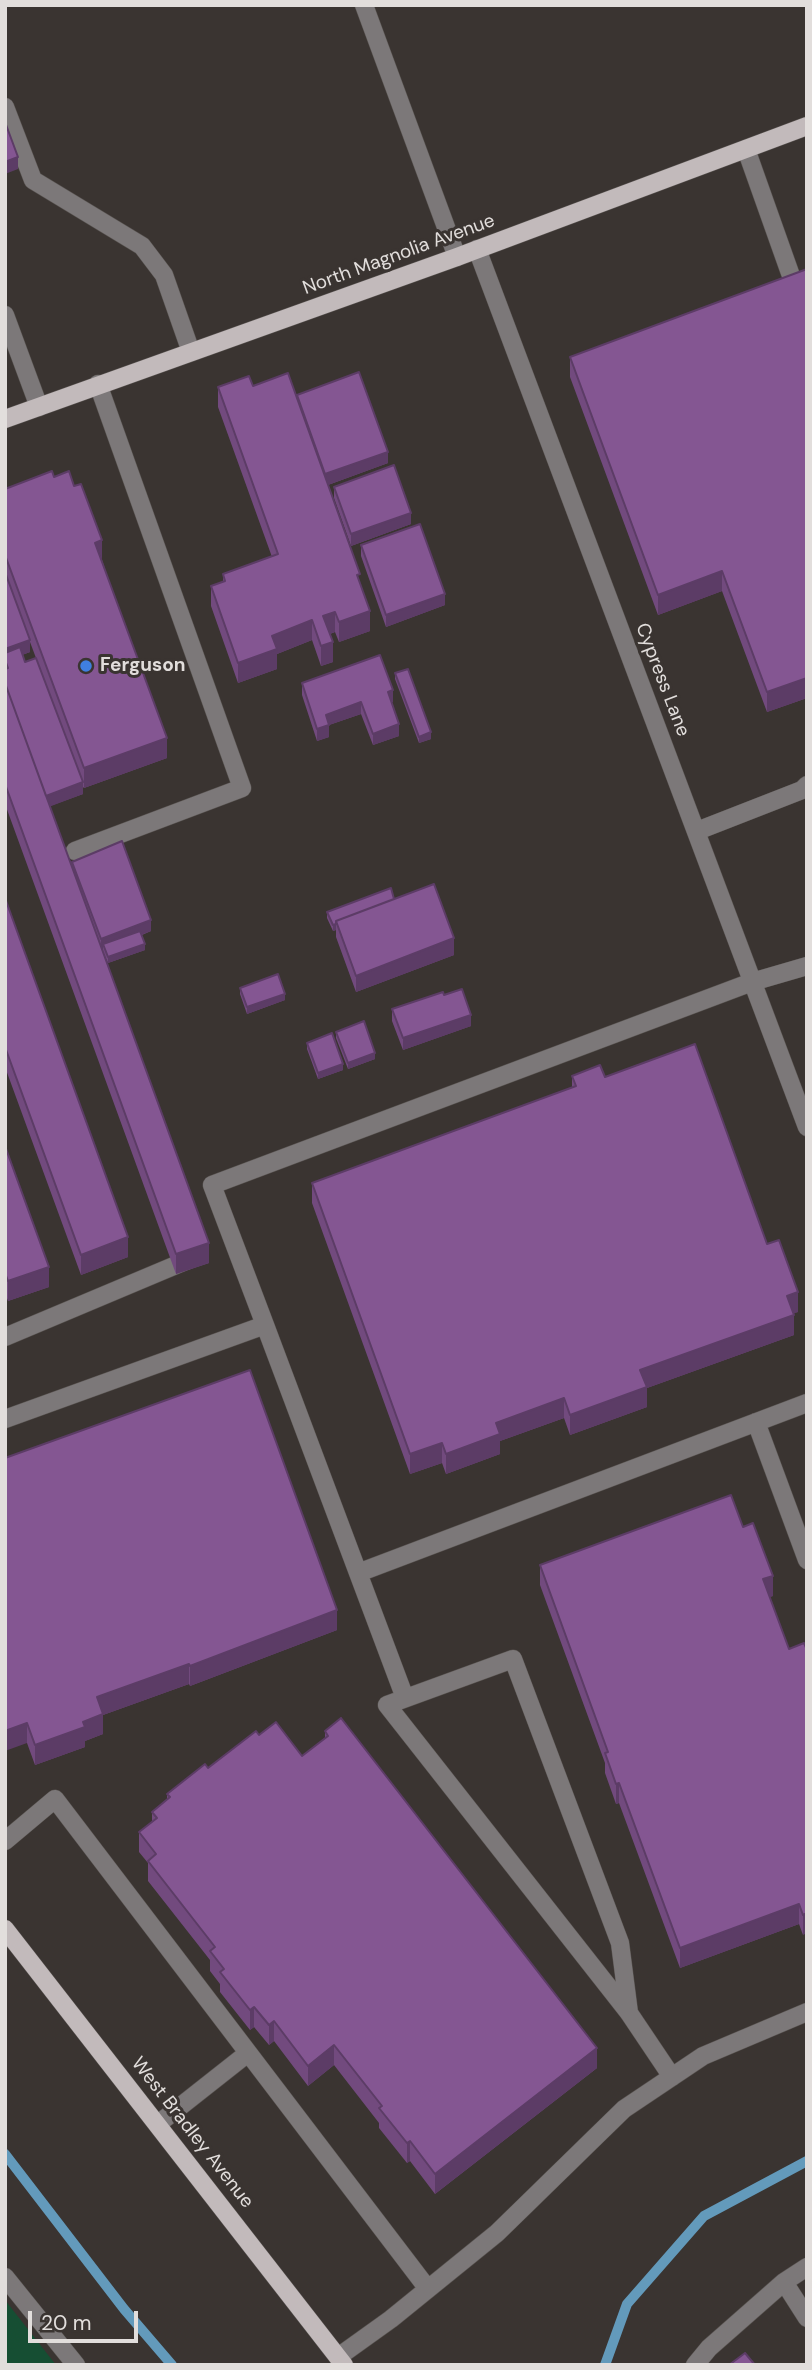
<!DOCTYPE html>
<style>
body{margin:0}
#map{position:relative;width:812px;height:2370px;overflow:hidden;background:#3a3431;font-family:"DM Sans",sans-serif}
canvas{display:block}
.frame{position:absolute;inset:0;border:7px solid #e2dedc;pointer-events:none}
.scale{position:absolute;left:28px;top:2311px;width:110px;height:32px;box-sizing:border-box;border:4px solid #e2dedc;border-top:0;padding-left:9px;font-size:21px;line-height:24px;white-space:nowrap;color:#e2dedc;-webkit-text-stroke:5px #3a3431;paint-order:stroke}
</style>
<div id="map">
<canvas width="812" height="2370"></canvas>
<div class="frame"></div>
<div class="scale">20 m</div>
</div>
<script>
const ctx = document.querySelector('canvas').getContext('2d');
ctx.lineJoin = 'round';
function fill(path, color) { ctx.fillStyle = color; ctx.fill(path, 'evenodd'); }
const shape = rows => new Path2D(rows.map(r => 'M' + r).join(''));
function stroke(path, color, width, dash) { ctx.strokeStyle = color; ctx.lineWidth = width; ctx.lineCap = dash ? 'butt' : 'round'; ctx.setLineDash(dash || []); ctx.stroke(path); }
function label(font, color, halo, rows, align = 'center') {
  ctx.font = font + ' "DM Sans",sans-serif'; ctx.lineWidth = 6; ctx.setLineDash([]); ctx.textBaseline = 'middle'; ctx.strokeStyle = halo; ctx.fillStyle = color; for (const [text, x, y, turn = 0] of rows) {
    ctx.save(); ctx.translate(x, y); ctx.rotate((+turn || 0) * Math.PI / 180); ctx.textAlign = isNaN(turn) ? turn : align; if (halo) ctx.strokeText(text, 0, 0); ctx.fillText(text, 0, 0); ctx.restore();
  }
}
fill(shape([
 [5,2300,56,2365,5,2365]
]), '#164e33');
stroke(shape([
 [5,2154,124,2309,172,2365],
 [605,2365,627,2304,704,2216,807,2161]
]), '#639abb', 10);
const minor = shape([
 [364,5,457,257],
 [5,107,33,180,142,246,164,275,191,352],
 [746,149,790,273],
 [477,249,807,1127],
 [5,315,39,407],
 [697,831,802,790,807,785],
 [75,851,242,788,98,384],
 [265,1325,212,1185,752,982,807,966],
 [5,1337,188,1260],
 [5,1419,265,1325,405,1698],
 [756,1422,807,1560],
 [358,1573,807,1403],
 [5,1841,55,1799,428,2289],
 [629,2013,620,1943,513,1659,387,1705,629,2013,672,2077],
 [158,2124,248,2053],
 [5,2277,76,2365],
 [784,2282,807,2318],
 [338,2357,391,2319,497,2233,624,2109,703,2056,807,2012],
 [695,2365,709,2348,784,2282,807,2267]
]);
const major = shape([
 [5,419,457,257,807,126],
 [5,1929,344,2365]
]);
stroke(minor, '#585350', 19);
stroke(major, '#585350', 19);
stroke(minor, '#7c7879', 18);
stroke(major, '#c2babb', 18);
fill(shape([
 [807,269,807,698,767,712,722,591,658,615,570,377,570,357],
 [253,386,297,396,388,463,328,485,360,583,370,631,339,642,335,632,330,634,333,662,321,666,312,640,277,654,277,669,238,683,211,606,211,586,223,582,223,574,272,557,218,407,218,387],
 [54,477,102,560,167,758,84,788,83,787,83,794,50,806,72,868,72,862,151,931,142,935,145,950,108,963,102,950,209,1263,176,1274,5,804,5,489],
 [30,642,36,658,25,662,22,655,30,652],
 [334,487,411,524,351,546,334,498],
 [361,545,445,605,386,627,361,556],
 [395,673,431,739,419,743,395,679],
 [302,683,393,702,392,702,399,736,373,745,361,714,329,725,329,737,317,741,302,695],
 [5,898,128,1257,81,1275,5,1067],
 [394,899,454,955,356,992,336,937,336,930,333,931,327,918,327,912],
 [240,988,285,1000,247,1014,240,994],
 [444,995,471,1026,403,1050,392,1021,392,1009],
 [336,1032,375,1059,348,1069,336,1038],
 [307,1043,343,1070,318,1079,307,1049],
 [572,1076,605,1077,767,1244,798,1312,793,1313,794,1335,647,1388,647,1407,570,1435,564,1418,500,1441,500,1454,446,1474,442,1463,410,1474,312,1203,312,1183,572,1088],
 [5,1146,49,1287,8,1301,5,1293],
 [5,1458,337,1630,190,1686,189,1684,103,1715,103,1734,85,1741,85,1747,35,1765,27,1743],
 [743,1527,773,1596,769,1597,789,1649,804,1643,803,1935,799,1924,680,1968,619,1803,616,1804,605,1773,605,1763,540,1585,540,1565],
 [325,1731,597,2068,435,2194,410,2161,407,2163,379,2128,379,2123,334,2065,308,2086,274,2041,269,2045,254,2027,250,2030,220,1992,220,1984,210,1971,210,1960,148,1881,148,1863,139,1852,139,1832,152,1822,152,1812,167,1800,167,1794,259,1735,302,1756,325,1739]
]), '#724a7e');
fill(shape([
 [18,157,18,169,5,174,5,162],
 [388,452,388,463,325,486,325,474],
 [411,513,411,524,351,546,351,534],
 [102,540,102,560,95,543],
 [722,571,722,591,658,615,658,595],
 [445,594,445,605,386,627,386,615],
 [370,611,370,631,339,642,339,622],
 [335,612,335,632,323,636,323,616],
 [312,620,312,640,277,654,277,669,238,683,238,663,272,636],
 [30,640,30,652,6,661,5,649],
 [333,642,333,662,321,666,321,646],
 [807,678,807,698,767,712,767,692],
 [393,690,393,702,388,704,388,692],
 [361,702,361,714,329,725,329,737,317,741,317,729,326,715],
 [399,724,399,736,373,745,373,734],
 [431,732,431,739,419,743,419,737],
 [167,738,167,758,84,788,84,768],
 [83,782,83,794,46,808,46,796],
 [151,920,151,931,105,949,103,944,103,950,101,950,101,939],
 [336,924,336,930,333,931,333,925],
 [454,938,454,955,356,992,356,976],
 [145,944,145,950,108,963,108,957],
 [285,994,285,1000,247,1014,247,1007],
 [471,1015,471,1026,403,1050,403,1038],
 [375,1053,375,1059,348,1069,348,1063],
 [343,1064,343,1070,318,1079,318,1073],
 [128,1237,128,1257,81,1275,81,1255],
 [209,1243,209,1263,176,1274,176,1254],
 [49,1267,49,1287,8,1301,8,1281],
 [798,1292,798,1312,787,1316,787,1296],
 [794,1315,794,1335,647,1388,647,1407,570,1435,570,1415,640,1370],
 [564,1398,564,1418,500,1441,500,1454,446,1474,446,1454,496,1423],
 [442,1443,442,1463,410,1474,410,1454],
 [773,1576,773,1596,763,1599,763,1579],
 [337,1610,337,1630,190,1686,190,1666],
 [189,1664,189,1684,103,1715,103,1734,85,1741,85,1747,35,1765,35,1745,97,1697],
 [27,1723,27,1743,5,1751,5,1731],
 [619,1783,619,1803,616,1804,616,1784],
 [799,1904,799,1924,680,1968,680,1948],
 [807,1913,807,1933,803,1935,803,1915],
 [254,2007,254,2027,250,2030,250,2010],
 [274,2021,274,2041,269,2045,269,2025],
 [334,2045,334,2065,308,2086,308,2066],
 [597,2048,597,2068,435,2194,435,2174],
 [410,2141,410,2161,407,2163,407,2143]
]), '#5c3c66');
const building = shape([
 [5,122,18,157,5,162,5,122],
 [807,269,807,678,767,692,722,571,658,595,570,357,807,269],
 [359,372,388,452,325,474,297,395,359,372],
 [288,373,360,574,357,575,370,611,339,622,335,612,323,616,333,642,321,646,312,620,272,636,277,649,238,663,211,586,225,581,223,574,278,554,218,387,249,376,253,386,288,373],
 [394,465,411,513,351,534,334,487,394,465],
 [52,471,54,477,69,471,74,486,81,484,102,540,95,543,167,738,84,768,5,555,5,489,52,471],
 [420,524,445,594,386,615,361,545,420,524],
 [5,572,30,640,5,649,5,572],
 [20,647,25,662,36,658,83,782,46,796,5,683,5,669,8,668,5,660,5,653,20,647],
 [380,655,393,690,388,692,399,724,373,734,361,702,326,715,329,725,317,729,302,683,380,655],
 [408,669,431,732,419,737,395,673,408,669],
 [5,683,209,1243,176,1254,5,784,5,683],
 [122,841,151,920,101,939,72,862,122,841],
 [434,884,454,938,356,976,336,921,434,884],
 [391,888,394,899,336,921,336,924,333,925,327,912,391,888],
 [5,898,128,1237,81,1255,5,1047,5,898],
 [140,931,145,944,108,957,103,944,140,931],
 [278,974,285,994,247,1007,240,988,278,974],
 [462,989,471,1015,403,1038,392,1009,443,992,444,995,462,989],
 [364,1021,375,1053,348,1063,336,1032,364,1021],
 [332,1033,343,1064,318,1073,307,1043,332,1033],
 [695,1044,767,1244,779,1240,798,1292,787,1296,794,1315,640,1370,647,1387,570,1415,564,1398,496,1423,500,1434,446,1454,442,1443,410,1454,312,1183,576,1086,572,1076,600,1065,605,1077,695,1044],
 [5,1146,49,1267,8,1281,5,1273,5,1146],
 [250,1370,337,1610,190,1666,189,1664,97,1697,103,1714,83,1722,85,1727,35,1745,27,1723,5,1731,5,1458,250,1370],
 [731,1495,743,1527,753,1523,773,1576,763,1579,789,1649,804,1643,807,1650,807,1913,803,1915,799,1904,680,1948,619,1783,616,1784,605,1753,608,1752,540,1565,731,1495],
 [341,1718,597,2048,435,2174,410,2141,407,2143,379,2108,382,2106,334,2045,308,2066,274,2021,269,2025,254,2007,250,2010,220,1972,224,1969,210,1951,215,1947,148,1861,156,1854,139,1832,157,1818,152,1812,170,1797,167,1794,205,1764,208,1768,256,1731,259,1735,276,1722,302,1756,328,1736,325,1731,341,1718],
 [745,2353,755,2365,729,2365,745,2353]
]);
fill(building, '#845692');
stroke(building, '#5c3c66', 2);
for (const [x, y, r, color] of [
 [86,666,7,"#3f7fe0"]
]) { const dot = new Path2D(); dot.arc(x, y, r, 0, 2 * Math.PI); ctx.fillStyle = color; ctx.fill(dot); stroke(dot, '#3a3431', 2.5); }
label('19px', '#e2dedc', '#3a3431', [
 ["North Magnolia Avenue",399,255,-20],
 ["Cypress Lane",662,680,69],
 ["West Bradley Avenue",192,2133,52]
]);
label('bold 19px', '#e2dedc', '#3a3431', [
 ["Ferguson",100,666]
], 'left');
</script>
